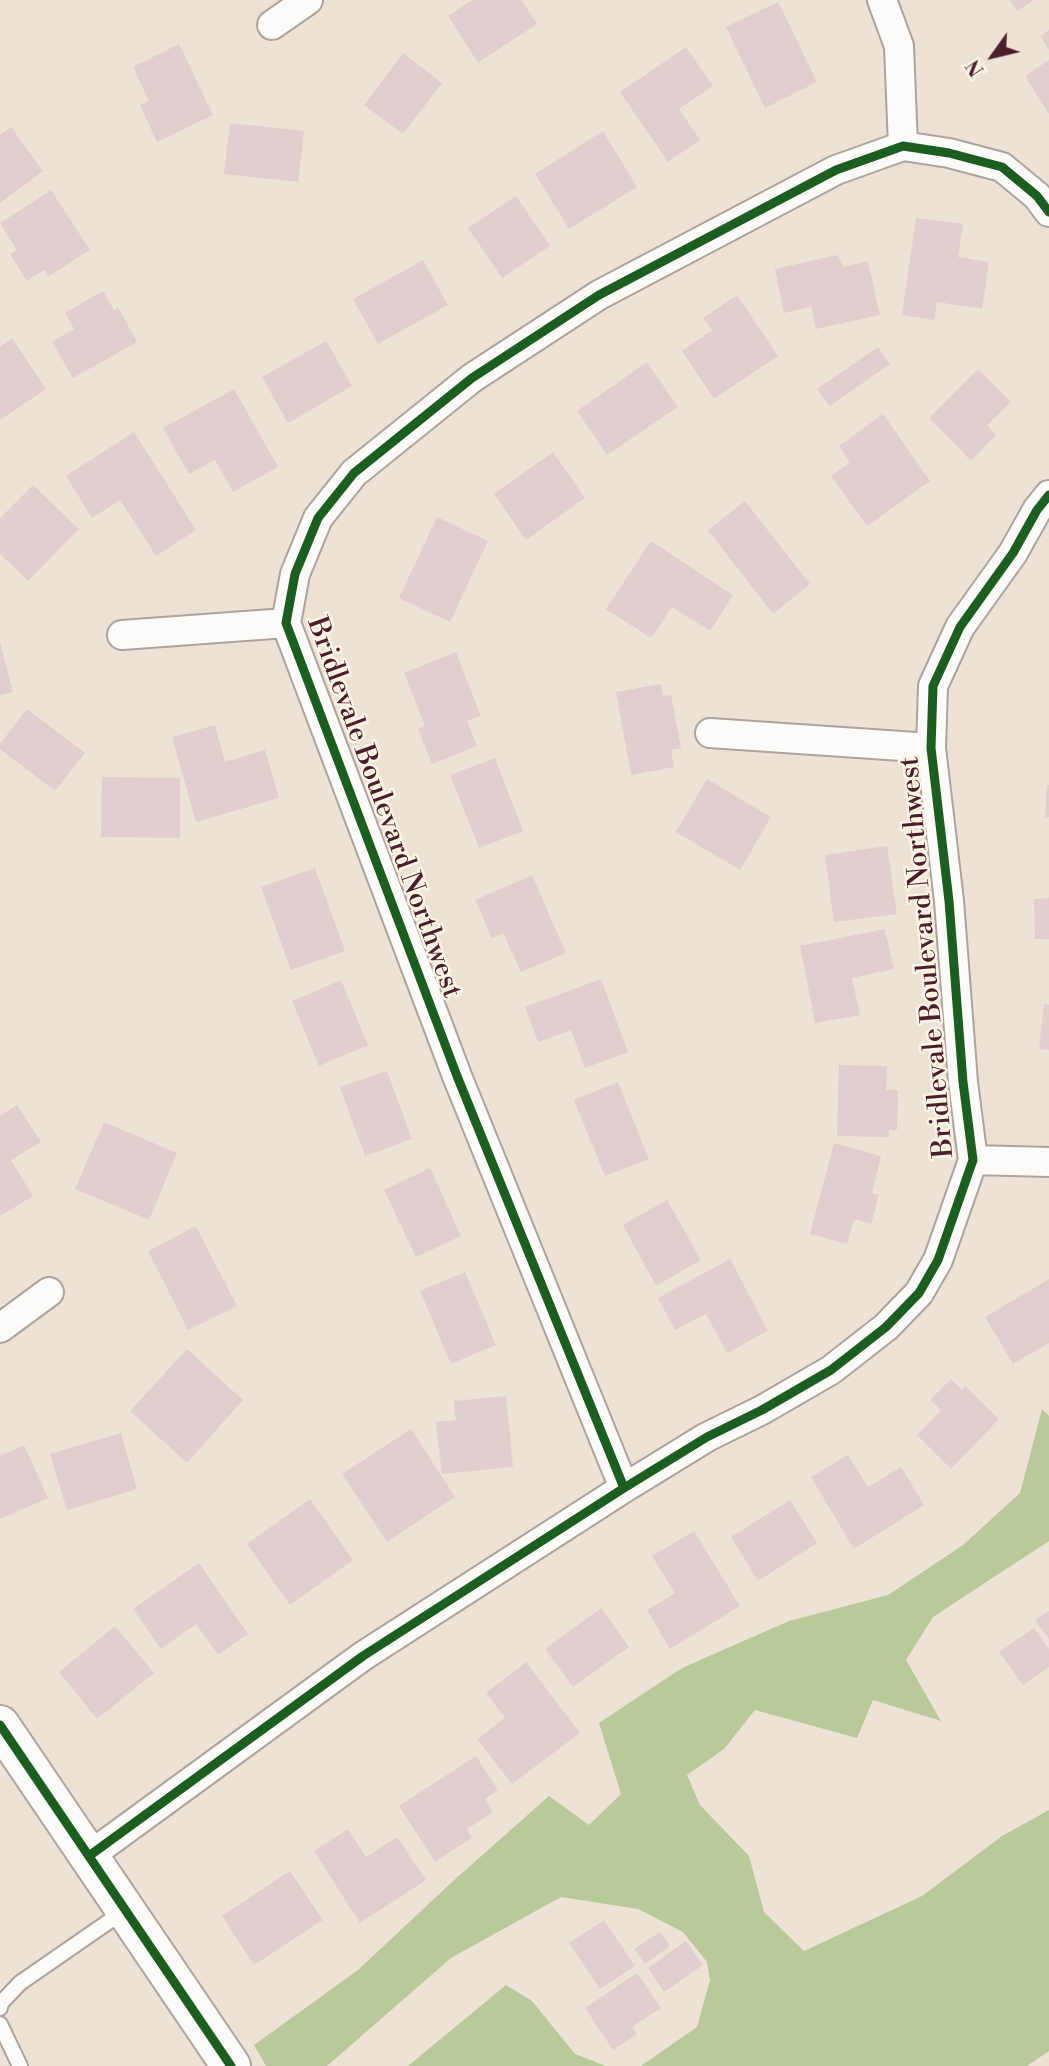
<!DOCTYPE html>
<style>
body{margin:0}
#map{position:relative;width:1049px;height:2066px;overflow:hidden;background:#ece3d6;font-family:"Libre Bodoni",serif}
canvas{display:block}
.north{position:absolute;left:958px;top:21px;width:70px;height:70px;-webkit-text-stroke:5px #fcf5e5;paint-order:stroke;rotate:236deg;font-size:19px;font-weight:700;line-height:28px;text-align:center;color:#4a1f2b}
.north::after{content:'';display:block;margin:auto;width:24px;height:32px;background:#4a1f2b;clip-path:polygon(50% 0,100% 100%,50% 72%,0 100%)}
</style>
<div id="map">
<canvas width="1049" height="2066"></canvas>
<div class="north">N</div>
</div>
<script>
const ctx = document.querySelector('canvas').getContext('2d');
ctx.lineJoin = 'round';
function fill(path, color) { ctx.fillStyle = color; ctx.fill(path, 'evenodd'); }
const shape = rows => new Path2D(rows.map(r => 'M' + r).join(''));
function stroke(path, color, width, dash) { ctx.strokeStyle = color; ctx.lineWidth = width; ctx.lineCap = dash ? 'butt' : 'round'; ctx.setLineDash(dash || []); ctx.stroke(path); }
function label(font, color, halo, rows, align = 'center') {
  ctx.font = font + ' "Libre Bodoni",serif'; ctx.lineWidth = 5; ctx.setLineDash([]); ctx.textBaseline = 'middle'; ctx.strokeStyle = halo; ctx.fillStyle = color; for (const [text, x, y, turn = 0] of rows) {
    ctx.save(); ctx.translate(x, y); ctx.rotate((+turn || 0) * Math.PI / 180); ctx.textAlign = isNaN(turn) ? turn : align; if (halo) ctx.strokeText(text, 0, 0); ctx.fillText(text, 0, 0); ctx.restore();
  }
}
fill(shape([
 [1042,1409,1049,1416,1049,1541,933,1617,906,1660,941,1721,873,1700,857,1738,755,1710,724,1749,687,1775,700,1805,749,1856,764,1912,804,1951,922,1896,1002,1836,1049,1810,1049,2051,1027,2066,641,2066,697,2027,710,1980,707,1962,683,1932,638,1909,561,1897,451,1958,327,2066,266,2066,254,2045,358,1970,452,1882,549,1796,589,1825,621,1794,599,1723,682,1668,789,1621,888,1595,963,1545,1020,1493],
 [506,1985,532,2001,575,2054,606,2066,408,2066]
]), '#bac999');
fill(shape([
 [472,0,522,0,537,24,478,63,448,16],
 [1010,0,1034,0,1017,11],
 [778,2,817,82,765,108,726,27],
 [1049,30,1049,50,1040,36],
 [179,44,213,115,157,142,140,105,149,101,133,67],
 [686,47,713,86,679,109,700,140,668,162,620,92],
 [403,53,442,83,403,134,364,105],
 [1049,60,1049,114,1025,76],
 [230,123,304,131,298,182,224,174],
 [11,127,43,171,0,203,0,135],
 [603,131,637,187,569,229,535,174],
 [51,190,90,250,49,276,44,270,27,281,10,254,17,250,0,223],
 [516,196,550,246,502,278,468,228],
 [916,218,963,224,958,257,989,262,982,309,937,302,934,320,902,315],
 [837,255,844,267,868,261,880,315,816,329,811,307,784,313,775,269],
 [423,260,448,305,378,344,353,299],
 [103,291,114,310,118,307,137,342,73,378,52,342,74,329,65,313],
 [737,295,778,356,714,399,682,351,712,330,703,318],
 [12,338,46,389,0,420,0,347],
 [326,341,352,386,288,423,262,377],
 [878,347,890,364,830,406,817,389],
 [647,362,678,407,607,455,577,411],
 [978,369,1011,402,987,425,996,435,971,461,929,418],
 [234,389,278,467,233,492,215,460,189,474,163,428],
 [883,414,930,481,867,526,831,476,850,462,839,446],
 [134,432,196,530,156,556,120,500,92,518,66,476],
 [553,452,585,498,526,540,494,494],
 [33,485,79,529,28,581,0,554,0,518],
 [745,501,810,584,773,614,708,530],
 [437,517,488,541,450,622,399,598],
 [651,541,733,595,710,631,672,607,651,638,606,609],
 [0,642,13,692,0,695],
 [456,652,481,716,467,721,477,746,432,764,418,729,425,726,404,673],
 [661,684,663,696,671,695,681,748,671,750,674,767,631,775,616,692],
 [27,709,85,753,55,791,0,749,0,744],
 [215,725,225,762,265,750,279,798,196,822,172,737],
 [495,758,523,831,479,848,450,775],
 [102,777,180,778,180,838,101,837],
 [707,779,771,817,740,870,676,832],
 [1047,785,1049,785,1049,817,1045,817],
 [887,846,897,914,834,922,825,855],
 [315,868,345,951,291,970,261,887],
 [532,875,566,953,521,972,503,933,492,938,475,900],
 [1049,898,1049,939,1035,939,1034,899],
 [885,929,894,969,852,978,860,1015,815,1023,800,946],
 [601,979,628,1052,585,1068,571,1030,538,1042,525,1007],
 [341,980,368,1045,319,1066,292,1001],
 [1044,1004,1049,1005,1049,1050,1039,1049],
 [839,1065,887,1066,886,1090,898,1090,897,1130,889,1130,889,1137,837,1136],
 [387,1071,412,1139,365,1156,340,1087],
 [618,1082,649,1159,605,1176,574,1100],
 [17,1105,41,1142,11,1160,33,1196,0,1216,0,1116],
 [104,1122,177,1153,149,1220,75,1189],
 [834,1143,881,1156,872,1193,879,1195,871,1224,854,1219,847,1244,810,1234],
 [430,1168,461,1236,416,1257,384,1190],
 [667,1200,701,1260,656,1286,623,1225],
 [196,1226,237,1306,188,1330,148,1251],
 [730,1259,768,1331,727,1353,706,1314,675,1330,658,1298],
 [465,1272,496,1345,451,1364,420,1291],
 [1049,1279,1049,1343,1013,1364,985,1317],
 [187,1349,243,1400,187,1463,130,1411],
 [951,1379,962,1390,965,1386,999,1419,951,1469,917,1435,941,1410,930,1400],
 [506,1396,513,1467,442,1474,436,1422,456,1420,454,1401],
 [411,1429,455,1497,387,1542,342,1474],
 [121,1433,137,1489,67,1510,50,1454],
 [24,1445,48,1498,0,1519,0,1456],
 [848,1455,868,1487,901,1467,924,1505,854,1549,811,1477],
 [310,1499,353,1560,290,1605,247,1544],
 [790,1500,817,1543,758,1581,731,1537],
 [694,1531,740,1606,670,1649,647,1610,675,1593,652,1556],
 [199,1563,248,1634,218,1655,196,1624,161,1649,133,1609],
 [601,1608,629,1647,573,1687,545,1649],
 [1049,1611,1049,1639,1035,1620],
 [115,1626,154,1673,97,1719,59,1672],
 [1034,1628,1049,1649,1049,1667,1023,1685,999,1652],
 [526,1662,580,1733,512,1784,477,1739,505,1718,486,1693],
 [476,1756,498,1790,485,1799,493,1812,467,1829,472,1838,435,1862,399,1806],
 [348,1829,366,1857,397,1837,426,1880,360,1923,314,1851],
 [290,1871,323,1920,254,1965,222,1916],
 [604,1920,635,1966,600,1989,569,1943],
 [660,1932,670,1946,645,1964,634,1949],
 [686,1941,703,1965,664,1992,648,1968],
 [637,1973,661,2008,632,2027,637,2034,613,2050,585,2008]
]), '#e2cece');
const lane = shape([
 [0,2008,1,2003,20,1983,124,1911],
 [0,2024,20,2066]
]);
const street = shape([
 [882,0,899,46,903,146],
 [272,25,308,0],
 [122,635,286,623],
 [710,733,931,748],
 [973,1160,1049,1162],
 [0,1328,49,1292],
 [624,1488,457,1076,286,623,295,574,318,518,354,473,472,378,599,295,836,170,903,146,949,153,1002,167,1037,196,1049,212],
 [89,1856,363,1656,624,1488,707,1437,762,1410,831,1370,886,1327,919,1293,938,1260,973,1160,963,1082,949,901,931,748,933,686,960,627,1013,553,1037,510,1049,495]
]);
const secondary = shape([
 [0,1725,231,2066]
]);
stroke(lane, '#aea39d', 18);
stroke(street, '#aea39d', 32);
stroke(secondary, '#aea39d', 42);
stroke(lane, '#fcfbf9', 14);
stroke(street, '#fcfbf9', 28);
stroke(secondary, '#fcfbf9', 38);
stroke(shape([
 [624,1488,457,1076,286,623,295,574,318,518,354,473,472,378,599,295,836,170,903,146,949,153,1002,167,1037,196,1049,212],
 [0,1725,231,2066],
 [89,1856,363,1656,624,1488,707,1437,762,1410,831,1370,886,1327,919,1293,938,1260,973,1160,963,1082,949,901,931,748,933,686,960,627,1013,553,1037,510,1049,495]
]), '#1b5e20', 9);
label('28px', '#4a1f2b', '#fcf5e5', [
 ["Bridlevale Boulevard Northwest",383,808,70],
 ["Bridlevale Boulevard Northwest",928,957,-95]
]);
</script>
